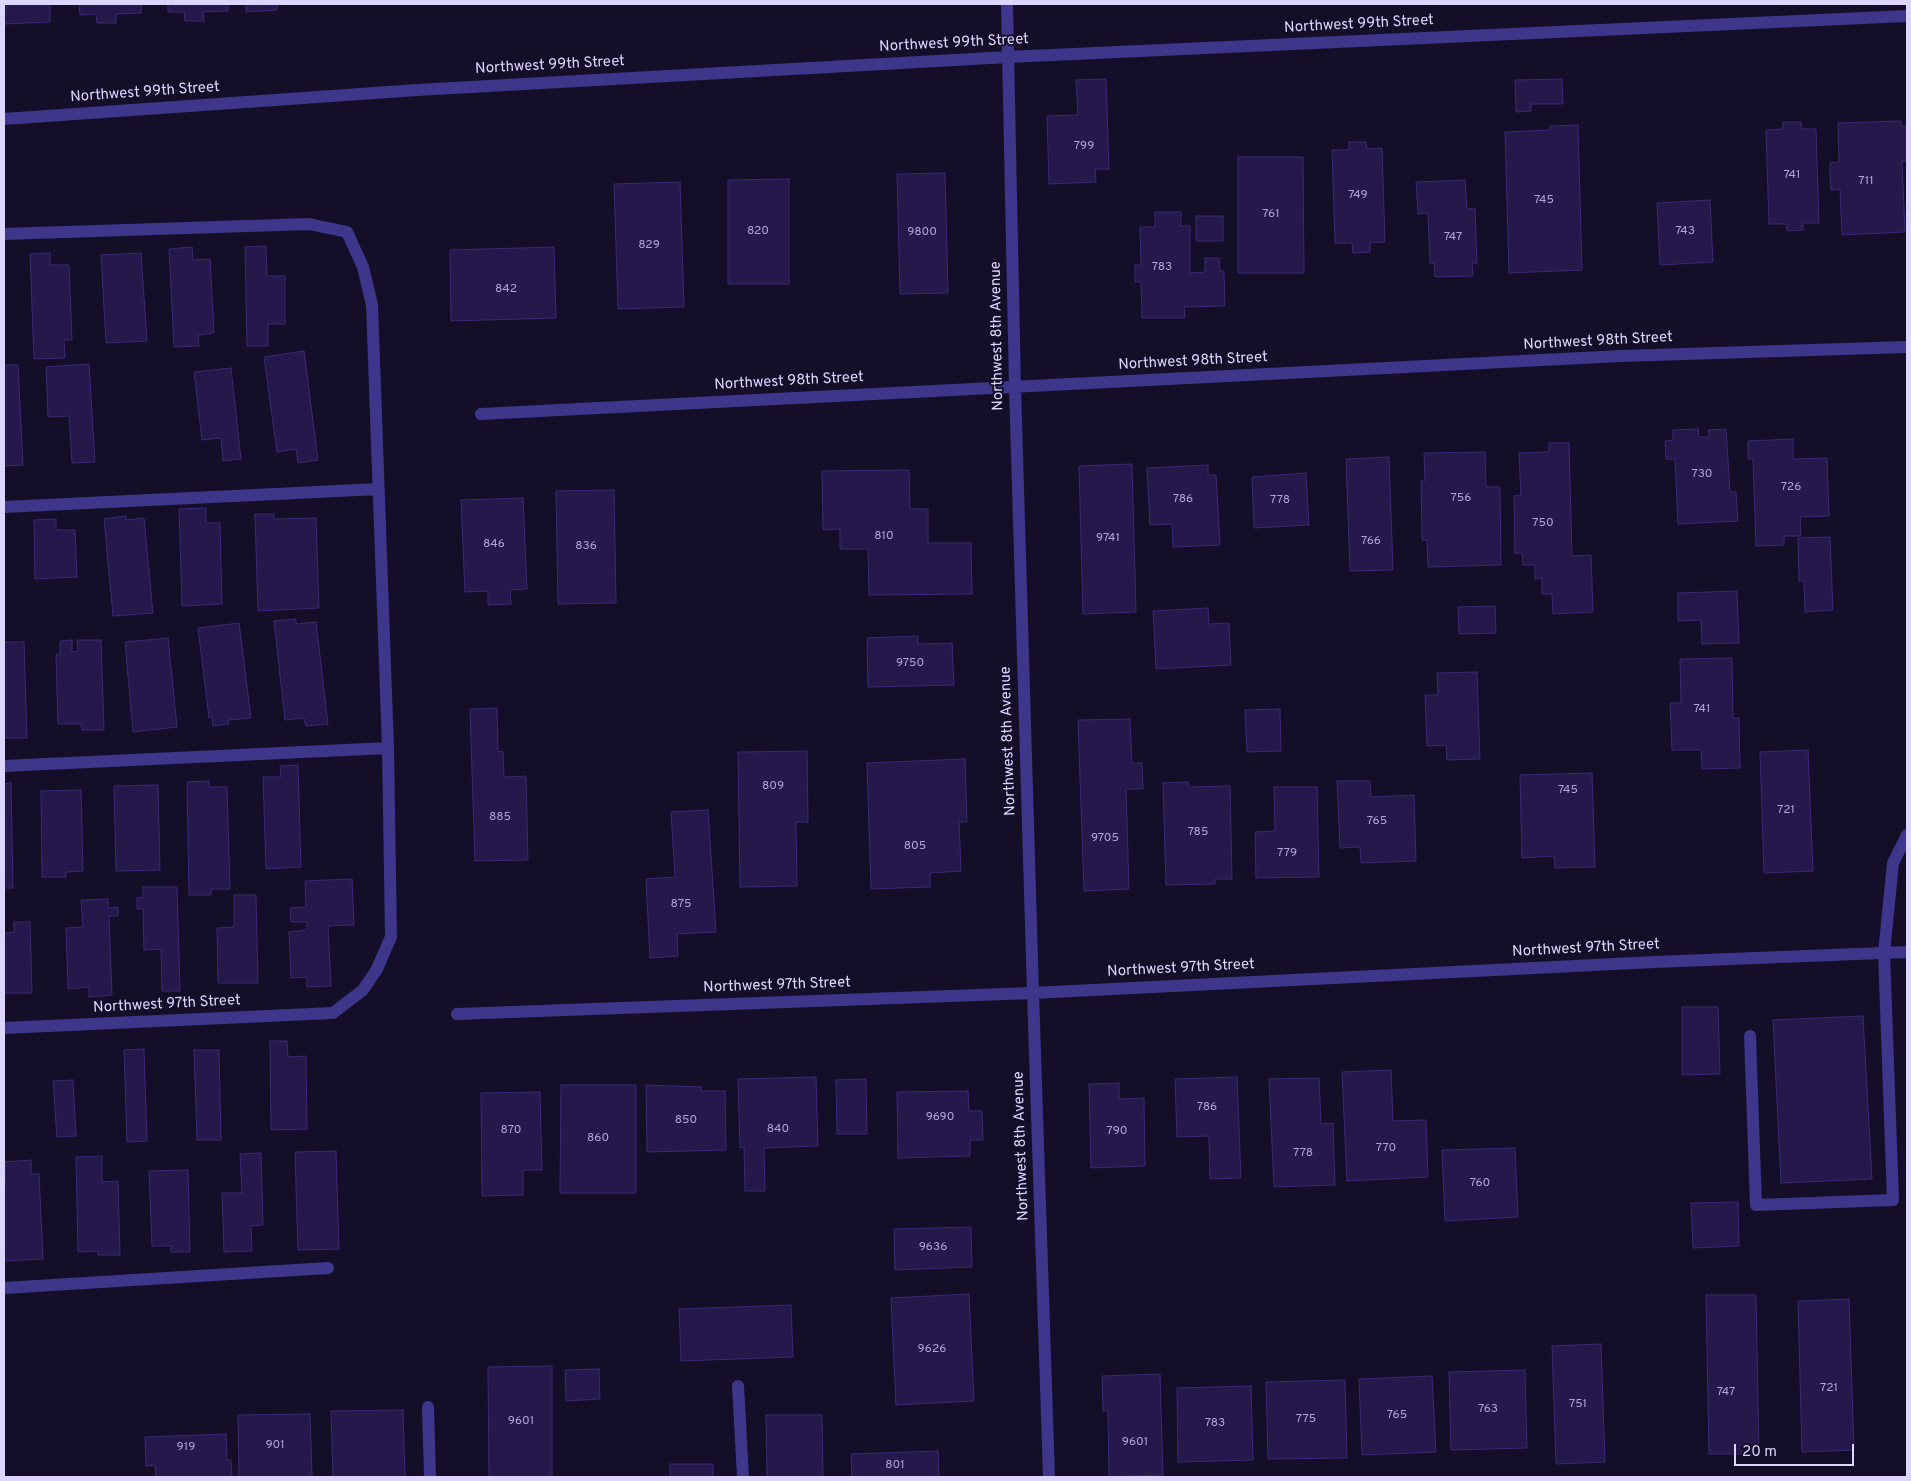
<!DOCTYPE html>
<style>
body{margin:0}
#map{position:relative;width:1911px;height:1481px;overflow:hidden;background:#140e28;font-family:Overpass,sans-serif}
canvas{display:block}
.frame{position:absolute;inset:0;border:5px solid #dcd5ff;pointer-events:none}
.scale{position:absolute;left:1734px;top:1444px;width:120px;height:22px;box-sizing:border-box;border:2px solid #dcd5ff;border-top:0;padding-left:6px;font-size:15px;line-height:18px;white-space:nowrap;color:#dcd5ff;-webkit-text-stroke:4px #140e28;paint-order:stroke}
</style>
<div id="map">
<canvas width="1911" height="1481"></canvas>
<div class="frame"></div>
<div class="scale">20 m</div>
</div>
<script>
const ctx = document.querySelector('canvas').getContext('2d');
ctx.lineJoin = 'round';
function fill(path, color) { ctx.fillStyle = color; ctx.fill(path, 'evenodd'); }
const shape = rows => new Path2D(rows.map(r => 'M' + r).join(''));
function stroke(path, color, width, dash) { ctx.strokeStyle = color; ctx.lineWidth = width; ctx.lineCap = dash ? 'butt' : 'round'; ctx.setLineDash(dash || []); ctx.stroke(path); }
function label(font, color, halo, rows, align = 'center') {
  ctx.font = font + ' Overpass,sans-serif'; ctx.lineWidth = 4; ctx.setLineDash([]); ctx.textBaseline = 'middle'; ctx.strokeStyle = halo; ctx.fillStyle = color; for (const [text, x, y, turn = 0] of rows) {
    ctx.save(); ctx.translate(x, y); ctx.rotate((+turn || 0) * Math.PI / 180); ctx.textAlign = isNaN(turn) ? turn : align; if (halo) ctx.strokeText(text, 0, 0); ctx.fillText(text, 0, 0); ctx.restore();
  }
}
const building = shape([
 [4,4,50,4,50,22,4,24,4,4],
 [79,4,141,4,141,13,116,14,116,23,97,23,96,14,80,15,79,4],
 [168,4,228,4,228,11,203,12,204,21,185,21,184,12,168,12,168,4],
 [246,4,277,4,277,10,246,12,246,4],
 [1106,79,1109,169,1095,169,1096,182,1049,184,1047,116,1078,115,1076,80,1106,79],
 [1562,79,1563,104,1531,104,1531,111,1516,112,1515,80,1562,79],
 [1901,121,1901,126,1907,126,1907,161,1902,161,1905,232,1842,235,1840,189,1831,190,1830,176,1830,163,1839,162,1838,123,1901,121],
 [1783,122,1801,122,1801,129,1816,129,1819,223,1803,223,1803,230,1787,231,1786,224,1769,224,1766,130,1783,129,1783,122],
 [1578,125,1582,270,1509,273,1505,132,1550,130,1550,126,1578,125],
 [1349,142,1366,142,1367,149,1382,148,1385,242,1370,243,1370,252,1353,253,1352,243,1335,243,1332,150,1349,150,1349,142],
 [1238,157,1303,157,1304,273,1238,273,1238,157],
 [945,173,948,293,900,294,897,174,945,173],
 [789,179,789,284,728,284,728,180,789,179],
 [1465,180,1467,209,1475,208,1477,263,1472,263,1473,276,1435,277,1434,263,1430,264,1428,213,1418,214,1416,182,1465,180],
 [680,182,684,307,618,309,614,184,680,182],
 [1710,200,1713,262,1660,265,1657,203,1710,200],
 [1155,212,1181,212,1181,226,1190,226,1190,273,1205,272,1205,258,1219,258,1220,271,1224,271,1225,306,1184,307,1185,318,1142,318,1141,282,1135,282,1135,265,1141,265,1140,227,1155,227,1155,212],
 [1196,216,1223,216,1223,241,1196,241,1196,216],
 [266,246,267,276,285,276,285,324,268,324,268,346,247,346,245,247,266,246],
 [192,247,193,260,210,259,214,333,198,335,199,346,174,347,169,249,192,247],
 [554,247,556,318,451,321,450,250,554,247],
 [50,253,50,265,69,265,72,340,64,340,65,358,34,359,30,254,50,253],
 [141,253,147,341,106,343,101,255,141,253],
 [304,351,318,460,298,463,296,449,277,452,264,357,304,351],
 [89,364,95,462,72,463,69,416,48,417,46,367,89,364],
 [4,365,18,365,23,465,4,466,4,365],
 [231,368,241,459,223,461,221,438,202,440,194,372,231,368],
 [1698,429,1699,437,1709,437,1708,430,1726,429,1730,492,1736,492,1738,521,1678,524,1675,459,1666,459,1665,441,1673,440,1673,430,1698,429],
 [1793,439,1793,459,1827,458,1829,516,1800,517,1801,536,1784,536,1784,545,1756,546,1753,459,1748,459,1748,441,1793,439],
 [1549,443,1569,443,1572,556,1591,555,1593,612,1553,614,1552,594,1542,594,1542,578,1535,579,1535,565,1523,565,1522,553,1515,553,1514,496,1521,495,1519,453,1549,452,1549,443],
 [1485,452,1486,487,1500,487,1501,565,1428,567,1427,540,1422,540,1421,481,1425,481,1424,453,1485,452],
 [1389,457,1393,570,1350,571,1346,459,1389,457],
 [1132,464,1136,612,1083,614,1079,466,1132,464],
 [1208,465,1208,475,1216,475,1220,545,1173,547,1172,524,1150,525,1147,468,1208,465],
 [909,470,910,509,928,509,928,543,971,543,972,594,869,595,868,549,840,549,840,529,823,530,822,471,909,470],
 [1306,473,1309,525,1254,528,1252,477,1306,473],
 [614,490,616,603,558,604,556,491,614,490],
 [523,498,527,589,510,590,511,604,488,605,488,591,465,592,461,500,523,498],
 [206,508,206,523,220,523,222,604,182,606,179,509,206,508],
 [255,514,274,514,274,519,316,518,319,608,258,611,255,514],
 [126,516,126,520,144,518,153,613,113,616,104,519,126,516],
 [56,519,56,530,75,530,77,577,35,579,34,520,56,519],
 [1830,537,1833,610,1805,612,1804,581,1799,581,1798,538,1830,537],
 [1737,591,1739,643,1702,644,1701,620,1678,621,1678,593,1737,591],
 [1495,606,1496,633,1459,634,1458,607,1495,606],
 [1208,608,1209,624,1229,623,1231,665,1156,669,1153,611,1208,608],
 [295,619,297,624,316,622,328,724,306,726,304,718,285,720,274,621,295,619],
 [239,623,251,718,228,720,229,724,213,726,212,717,209,718,198,628,239,623],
 [918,636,918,644,952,643,954,685,868,687,867,638,918,636],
 [168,638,177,727,133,732,125,642,168,638],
 [72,640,72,652,78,651,77,640,101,640,104,730,82,730,81,724,58,724,56,655,60,655,60,641,72,640],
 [4,642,24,642,27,738,4,738,4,642],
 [1732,658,1733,718,1739,718,1740,768,1702,769,1701,750,1672,750,1670,703,1681,703,1680,659,1732,658],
 [1477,672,1480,759,1447,760,1446,745,1427,746,1425,695,1438,695,1437,673,1477,672],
 [497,708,498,752,503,751,504,777,526,776,528,860,475,861,470,709,497,708],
 [1280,709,1281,751,1247,752,1245,710,1280,709],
 [1130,719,1132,763,1142,763,1143,789,1126,789,1129,889,1084,891,1078,720,1130,719],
 [1808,750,1813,871,1764,873,1760,752,1808,750],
 [807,751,808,822,796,822,797,886,740,887,738,752,807,751],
 [965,759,967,822,959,822,961,871,930,873,930,887,871,889,867,763,965,759],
 [298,765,301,867,266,869,263,777,281,777,280,766,298,765],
 [1592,773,1595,867,1555,868,1554,856,1522,858,1520,775,1592,773],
 [209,781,209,787,227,787,230,889,211,889,211,895,189,895,187,782,209,781],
 [1337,781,1370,781,1371,797,1414,795,1416,861,1361,863,1360,847,1340,848,1337,781],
 [1188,782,1189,787,1230,786,1232,879,1215,879,1215,884,1166,885,1163,783,1188,782],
 [11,783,13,888,4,888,4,784,11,783],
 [158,785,160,870,116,871,114,786,158,785],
 [1274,787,1317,787,1319,877,1256,878,1255,832,1275,831,1274,787],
 [81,790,83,871,66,872,66,877,42,877,41,791,81,790],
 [708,810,716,932,677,934,678,956,650,958,646,879,675,877,671,812,708,810],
 [352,879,354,925,328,926,331,986,307,987,307,977,291,978,289,932,307,930,307,922,291,922,290,908,306,907,305,881,352,879],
 [143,887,177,887,180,991,162,991,161,949,144,950,143,909,137,909,137,898,143,897,143,887],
 [234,895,256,895,258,983,218,983,217,928,234,927,234,895],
 [108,899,108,908,118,907,118,916,109,916,112,995,89,997,89,987,68,989,66,928,83,927,81,900,108,899],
 [14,922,30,922,32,993,4,993,4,933,14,932,14,922],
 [1682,1007,1718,1007,1720,1074,1682,1075,1682,1007],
 [1863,1016,1872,1179,1781,1183,1773,1020,1863,1016],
 [270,1041,287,1041,288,1057,306,1056,307,1129,271,1130,270,1041],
 [144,1049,147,1141,127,1142,124,1050,144,1049],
 [194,1050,219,1050,221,1140,197,1140,194,1050],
 [1391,1070,1393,1121,1426,1120,1428,1177,1347,1181,1342,1072,1391,1070],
 [816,1077,818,1146,764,1148,765,1191,745,1191,744,1147,740,1148,738,1079,816,1077],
 [1237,1077,1241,1178,1210,1179,1209,1136,1177,1137,1175,1079,1237,1077],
 [1319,1078,1321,1124,1333,1123,1335,1185,1274,1187,1269,1079,1319,1078],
 [866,1079,867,1134,837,1134,836,1080,866,1079],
 [73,1080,76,1136,57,1137,53,1081,73,1080],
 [1119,1083,1119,1099,1144,1098,1145,1166,1091,1168,1089,1084,1119,1083],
 [561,1085,636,1085,636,1193,560,1193,561,1085],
 [646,1085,701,1087,701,1091,725,1091,726,1150,647,1152,646,1085],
 [968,1091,969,1111,982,1111,983,1140,970,1140,970,1156,898,1158,897,1092,968,1091],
 [540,1092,542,1170,523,1170,523,1195,482,1196,481,1093,540,1092],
 [1515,1148,1518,1217,1445,1221,1442,1150,1515,1148],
 [336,1151,339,1249,298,1250,295,1152,336,1151],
 [261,1153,263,1225,251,1226,252,1251,224,1252,222,1193,242,1193,240,1154,261,1153],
 [102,1156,102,1182,118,1181,120,1255,98,1255,98,1251,78,1252,76,1157,102,1156],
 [31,1160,31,1174,39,1174,43,1259,4,1261,5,1162,31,1160],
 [188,1170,190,1252,171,1252,171,1246,152,1246,149,1171,188,1170],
 [1738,1202,1739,1246,1693,1248,1691,1203,1738,1202],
 [971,1227,972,1267,895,1270,894,1229,971,1227],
 [969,1294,974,1401,896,1405,891,1298,969,1294],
 [1706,1295,1756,1295,1759,1454,1709,1454,1706,1295],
 [1849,1299,1854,1450,1802,1452,1798,1301,1849,1299],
 [791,1305,793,1357,681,1361,679,1309,791,1305],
 [1601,1344,1605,1462,1556,1464,1552,1346,1601,1344],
 [552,1366,552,1477,489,1477,488,1367,552,1366],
 [599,1369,600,1399,566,1401,565,1370,599,1369],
 [1525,1370,1527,1448,1451,1450,1449,1372,1525,1370],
 [1160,1374,1163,1475,1109,1477,1108,1411,1103,1411,1102,1376,1160,1374],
 [1432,1376,1436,1452,1362,1455,1359,1379,1432,1376],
 [1345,1380,1347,1458,1268,1459,1266,1382,1345,1380],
 [1251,1386,1253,1460,1178,1462,1177,1388,1251,1386],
 [403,1410,405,1477,333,1477,331,1411,403,1410],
 [310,1414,312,1477,239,1477,238,1415,310,1414],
 [766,1415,822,1415,823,1477,767,1477,766,1415],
 [226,1434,227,1460,231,1460,232,1477,156,1477,155,1465,146,1466,145,1437,226,1434],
 [938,1451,939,1477,852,1477,851,1454,938,1451],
 [670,1464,713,1464,713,1477,670,1477,670,1464]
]);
fill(building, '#25184b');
stroke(building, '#3d2978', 1);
stroke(shape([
 [4,234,309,224,347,232,363,267,372,305,388,748,391,937,377,969,363,990,333,1013,4,1028],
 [4,507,379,489],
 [4,766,388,748],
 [1750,1036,1756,1205,1893,1200,1884,953,1893,863,1907,835],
 [4,1288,328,1268],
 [738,1386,743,1477]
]), '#3e368b', 12);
stroke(shape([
 [1007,4,1015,387,1033,993,1049,1477],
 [4,119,417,90,1008,57,1907,16],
 [481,414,1621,356,1907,347],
 [457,1014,1033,993,1655,962,1907,952],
 [428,1407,430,1477]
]), '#3e368b', 12);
label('12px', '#aea6d2', null, [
 ["799",1084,147],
 ["741",1792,176],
 ["711",1866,182],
 ["749",1358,196],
 ["745",1544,201],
 ["761",1271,215],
 ["820",758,232],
 ["743",1685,232],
 ["9800",922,233],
 ["747",1453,238],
 ["829",649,246],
 ["783",1162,268],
 ["842",506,290],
 ["730",1702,475],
 ["726",1791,488],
 ["756",1461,499],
 ["786",1183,500],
 ["778",1280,501],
 ["750",1543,524],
 ["810",884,537],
 ["9741",1108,539],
 ["766",1371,542],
 ["846",494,545],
 ["836",586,547],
 ["9750",910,664],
 ["741",1702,710],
 ["809",773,787],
 ["745",1568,791],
 ["721",1786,811],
 ["885",500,818],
 ["765",1377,822],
 ["785",1198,833],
 ["9705",1105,839],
 ["805",915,847],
 ["779",1287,854],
 ["875",681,905],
 ["786",1207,1108],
 ["9690",940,1118],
 ["850",686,1121],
 ["840",778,1130],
 ["870",511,1131],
 ["790",1117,1132],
 ["860",598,1139],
 ["770",1386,1149],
 ["778",1303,1154],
 ["760",1480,1184],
 ["9636",933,1248],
 ["9626",932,1350],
 ["721",1829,1389],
 ["747",1726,1393],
 ["751",1578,1405],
 ["763",1488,1410],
 ["765",1397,1416],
 ["775",1306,1420],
 ["9601",521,1422],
 ["783",1215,1424],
 ["9601",1135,1443],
 ["901",275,1446],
 ["919",186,1448],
 ["801",895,1466]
]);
label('15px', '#dcd5ff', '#140e28', [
 ["Northwest 99th Street",1359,25,-3],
 ["Northwest 99th Street",954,44,-3],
 ["Northwest 99th Street",550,66,-3],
 ["Northwest 99th Street",145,93,-4],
 ["Northwest 8th Avenue",998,336,-91],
 ["Northwest 98th Street",1598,342,-3],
 ["Northwest 98th Street",1193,362,-3],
 ["Northwest 98th Street",789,382,-3],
 ["Northwest 8th Avenue",1009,741,-92],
 ["Northwest 97th Street",1586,949,-3],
 ["Northwest 97th Street",1181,969,-3],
 ["Northwest 97th Street",777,986,-2],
 ["Northwest 97th Street",167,1005,-3],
 ["Northwest 8th Avenue",1022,1146,-92]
]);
</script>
